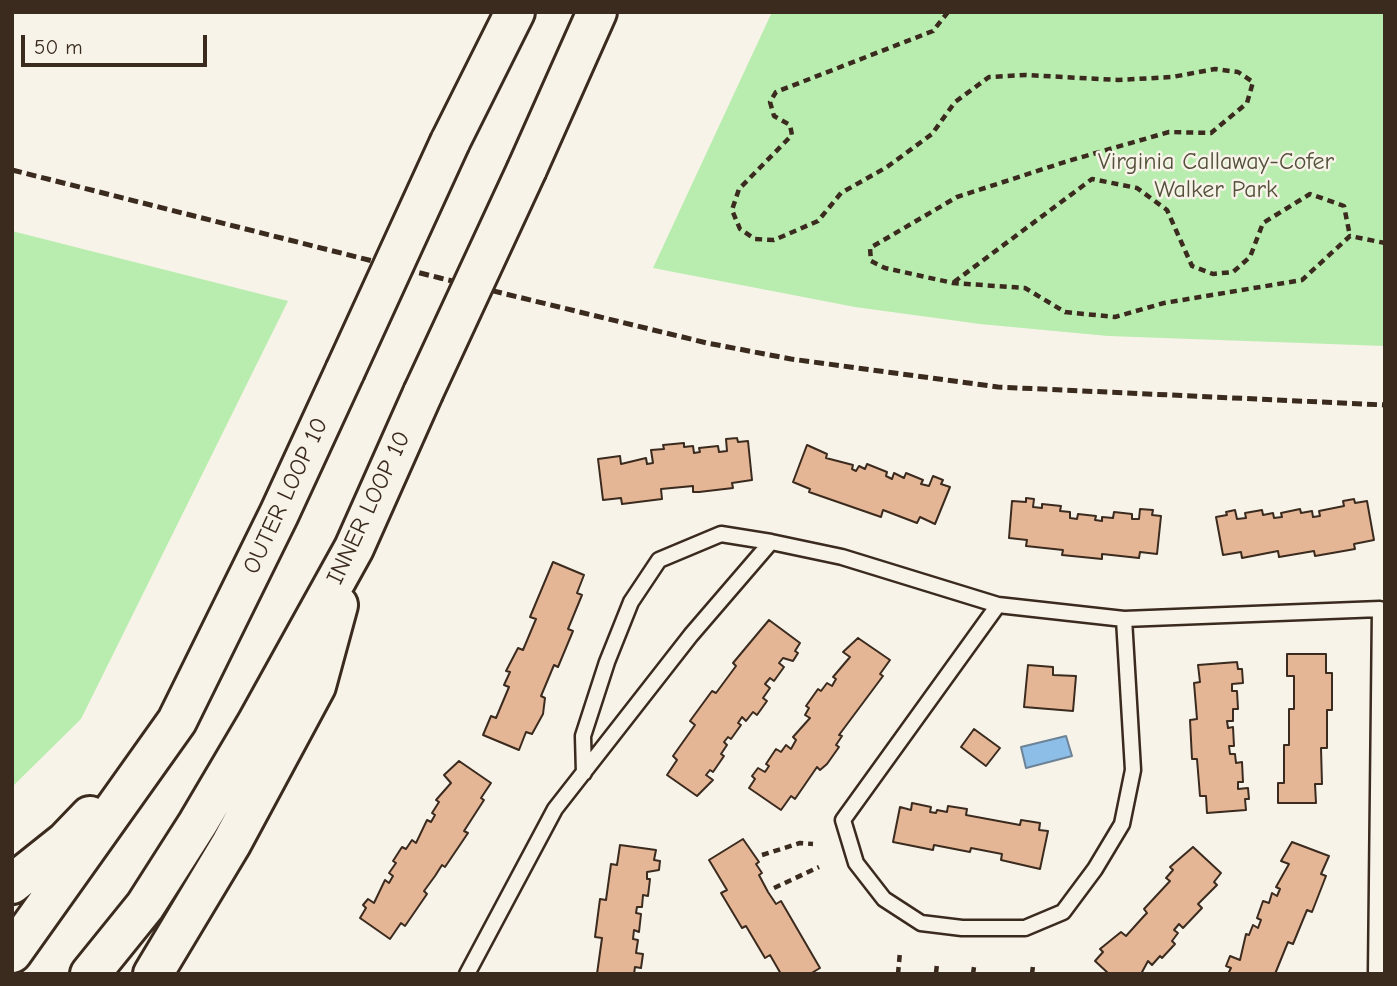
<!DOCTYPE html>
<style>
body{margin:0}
#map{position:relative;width:1397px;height:986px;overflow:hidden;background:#f7f3e8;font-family:"Comic Neue",sans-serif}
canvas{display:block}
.frame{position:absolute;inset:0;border:14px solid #3b2a1e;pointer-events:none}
.scale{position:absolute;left:21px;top:35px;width:186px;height:32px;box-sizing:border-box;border:4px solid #3b2a1e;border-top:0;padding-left:9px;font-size:21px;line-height:24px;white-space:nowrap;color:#3b2a1e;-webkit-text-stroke:5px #f7f3e8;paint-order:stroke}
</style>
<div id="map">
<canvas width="1397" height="986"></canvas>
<div class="frame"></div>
<div class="scale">50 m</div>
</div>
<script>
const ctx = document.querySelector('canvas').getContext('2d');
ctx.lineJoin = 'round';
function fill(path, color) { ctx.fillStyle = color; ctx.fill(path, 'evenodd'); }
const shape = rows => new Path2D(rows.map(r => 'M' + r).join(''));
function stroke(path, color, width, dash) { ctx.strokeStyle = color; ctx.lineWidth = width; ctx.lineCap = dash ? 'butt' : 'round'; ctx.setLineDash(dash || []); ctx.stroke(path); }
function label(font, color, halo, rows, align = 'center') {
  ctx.font = font + ' "Comic Neue",sans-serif'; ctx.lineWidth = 5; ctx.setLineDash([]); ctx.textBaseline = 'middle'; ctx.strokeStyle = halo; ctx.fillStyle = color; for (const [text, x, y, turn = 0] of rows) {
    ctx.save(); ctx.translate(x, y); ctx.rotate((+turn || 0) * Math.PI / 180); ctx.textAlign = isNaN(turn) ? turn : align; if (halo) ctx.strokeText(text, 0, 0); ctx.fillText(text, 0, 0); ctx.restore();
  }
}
fill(shape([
 [772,12,1385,12,1385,346,1108,336,980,324,855,307,653,268],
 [12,231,288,301,81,719,12,787]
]), '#b9edaf');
const water = shape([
 [1066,736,1072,756,1026,768,1021,747,1066,736]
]);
fill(water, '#8cbee8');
stroke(water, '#6c8397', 2);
const building = shape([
 [737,438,738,442,748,441,752,480,732,483,733,488,699,492,693,492,693,486,661,489,662,499,622,504,621,498,603,500,598,459,620,456,621,464,646,458,647,464,653,463,651,450,664,449,663,445,684,443,684,447,693,446,694,453,700,452,699,448,718,446,719,452,727,451,726,439,737,438],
 [807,445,827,454,826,458,853,465,852,469,856,471,859,466,865,469,867,464,887,472,886,476,892,479,894,473,904,478,906,473,923,480,921,484,929,486,933,476,943,480,941,484,950,487,935,524,920,517,917,523,883,510,881,517,809,492,810,489,793,482,807,445],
 [1026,498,1034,499,1033,507,1042,508,1042,504,1061,506,1060,511,1070,512,1070,518,1077,519,1078,514,1096,516,1095,520,1102,521,1102,517,1113,518,1114,512,1132,514,1132,519,1139,519,1140,509,1153,510,1152,515,1161,516,1157,554,1140,552,1139,558,1102,554,1102,559,1062,555,1063,550,1026,546,1027,540,1009,538,1012,501,1026,502,1026,498],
 [1354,499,1355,503,1367,501,1374,540,1354,544,1355,549,1315,556,1314,551,1279,557,1278,551,1242,558,1241,552,1223,555,1216,517,1227,515,1226,512,1235,510,1237,519,1246,518,1245,513,1262,510,1263,515,1273,513,1274,518,1282,517,1281,513,1300,509,1301,513,1312,511,1313,517,1320,516,1319,511,1344,506,1343,501,1354,499],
 [553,562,584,575,577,593,582,595,568,629,573,631,558,667,554,665,541,696,545,698,543,714,532,734,526,732,519,750,483,735,491,716,496,718,509,687,504,685,510,672,506,671,518,648,523,650,536,619,530,617,553,562],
 [769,620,800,643,795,651,798,653,793,661,783,658,779,663,784,667,774,681,770,678,765,684,770,688,763,698,767,701,757,715,753,712,746,721,742,717,738,723,741,725,731,739,728,737,724,742,727,745,721,754,724,756,713,772,710,770,706,775,713,780,697,796,667,775,677,760,673,756,695,725,690,721,712,691,716,693,736,666,733,663,769,620],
 [858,638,890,660,880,674,883,676,839,735,842,736,836,745,839,747,827,764,820,770,817,767,795,799,791,796,781,810,749,788,755,779,752,776,758,768,765,772,769,766,766,764,776,749,781,752,786,745,791,749,796,740,793,737,810,718,805,715,809,708,806,706,818,689,821,691,827,683,832,686,836,679,833,677,850,657,843,652,858,638],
 [1287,654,1326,654,1326,673,1332,673,1332,710,1327,710,1327,748,1321,748,1322,784,1315,784,1316,803,1278,803,1278,783,1284,783,1284,745,1289,745,1289,709,1294,709,1294,676,1287,676,1287,654],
 [1237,662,1238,669,1242,669,1243,683,1232,684,1232,691,1237,691,1238,709,1233,709,1233,721,1227,721,1228,728,1233,727,1234,746,1229,746,1230,754,1235,754,1236,763,1242,762,1243,782,1238,782,1238,789,1248,788,1249,799,1245,799,1246,810,1207,813,1206,796,1200,796,1197,759,1192,759,1190,720,1197,719,1194,683,1200,682,1198,665,1237,662],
 [1028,665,1053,667,1053,675,1076,676,1073,711,1024,707,1028,665],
 [974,729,1000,748,986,766,961,747,974,729],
 [459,761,491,783,481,798,484,800,464,831,468,833,445,867,442,865,435,876,424,891,427,894,405,926,401,923,390,939,360,918,366,908,363,905,368,899,374,903,385,880,389,883,393,876,389,873,396,863,393,861,402,847,406,849,412,840,416,843,427,820,431,822,435,815,432,813,439,802,436,800,451,783,444,775,459,761],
 [912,803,931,807,930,812,936,813,937,810,947,812,948,806,967,809,966,815,1020,825,1021,820,1040,823,1039,830,1048,831,1040,869,1001,860,1002,854,971,848,970,852,934,845,933,850,893,842,900,807,911,810,912,803],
 [743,839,759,862,756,864,762,873,759,875,768,892,776,904,781,901,820,968,810,974,781,974,770,955,765,958,746,926,742,928,721,893,727,890,709,860,743,839],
 [1292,842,1329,856,1321,874,1326,876,1312,912,1307,910,1293,944,1288,942,1275,974,1228,974,1231,968,1226,966,1230,956,1240,960,1246,934,1249,935,1253,925,1258,928,1261,920,1257,918,1263,901,1269,903,1272,893,1277,896,1280,889,1276,887,1289,864,1281,861,1292,842],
 [620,845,656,850,654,860,660,861,659,870,647,872,647,879,650,879,648,896,643,895,642,907,637,907,636,913,641,914,639,932,634,930,633,939,638,940,636,953,643,954,641,968,635,967,634,974,597,974,602,938,595,937,600,899,606,900,611,864,617,865,620,845],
 [1193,847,1221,873,1214,882,1217,885,1198,904,1202,908,1183,928,1179,924,1174,930,1178,933,1172,941,1175,944,1162,958,1160,956,1152,965,1148,961,1141,974,1109,974,1095,961,1103,952,1100,949,1121,932,1126,936,1144,916,1147,913,1144,909,1170,881,1166,878,1173,870,1170,867,1193,847]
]);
fill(building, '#e5b696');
stroke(building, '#3b2a1e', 2);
const service = shape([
 [998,605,843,820,856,863,884,899,921,923,962,928,1025,928,1063,912,1095,869,1122,824,1133,770,1124,619],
 [584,773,583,736,607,662,631,602,659,560,721,534,771,542],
 [467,974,555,809,691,635,771,542,842,557,998,605,1124,619,1380,609,1376,974]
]);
const motorway = shape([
 [450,142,515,12],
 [527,169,597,12],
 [12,884,66,841,90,816],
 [12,953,177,721,279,514,345,371],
 [90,974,145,906,198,823,257,723,354,548,423,393],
 [153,974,231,844,316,686,338,605]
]);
stroke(service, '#3b2a1e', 19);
stroke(motorway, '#3b2a1e', 44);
stroke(shape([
 [948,12,933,31,776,92,770,102,774,116,790,125,792,135,739,189,732,210,740,229,755,239,774,240,818,221,841,193,887,167,932,134,955,102,989,77,1026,75,1118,80,1172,77,1215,69,1238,72,1253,82,1247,103,1211,133,1169,132,1068,161,957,197,870,248,871,261,885,268,953,283,1025,288,1065,312,1115,317,1164,303,1302,280,1350,236,1385,243],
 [954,282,1092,179,1137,188,1167,210,1192,266,1213,274,1233,272,1250,257,1263,223,1310,194,1344,206,1350,236],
 [762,855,800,843,813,844],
 [774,888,819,867],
 [936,973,937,964],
 [898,974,900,952],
 [973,974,974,967],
 [1032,974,1033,966]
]), '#3b2a1e', 4.5, [7, 5]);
stroke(service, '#f7f3e8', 14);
stroke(motorway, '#f7f3e8', 38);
stroke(shape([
 [12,170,440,278,707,343,791,359,998,387,1385,405]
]), '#3b2a1e', 5, [10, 5]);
const motorwayBridge = shape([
 [345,371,450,142],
 [423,393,527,169]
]);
stroke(motorwayBridge, '#3b2a1e', 44, []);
stroke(motorwayBridge, '#f7f3e8', 38);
label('24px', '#54513b', '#f7f3e8', [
 ["Virginia Callaway-Cofer",1216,162],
 ["Walker Park",1216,190]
]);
label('24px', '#3b2a1e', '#f7f3e8', [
 ["OUTER LOOP 10",286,496,-65],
 ["INNER LOOP 10",369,508,-65]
]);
</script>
